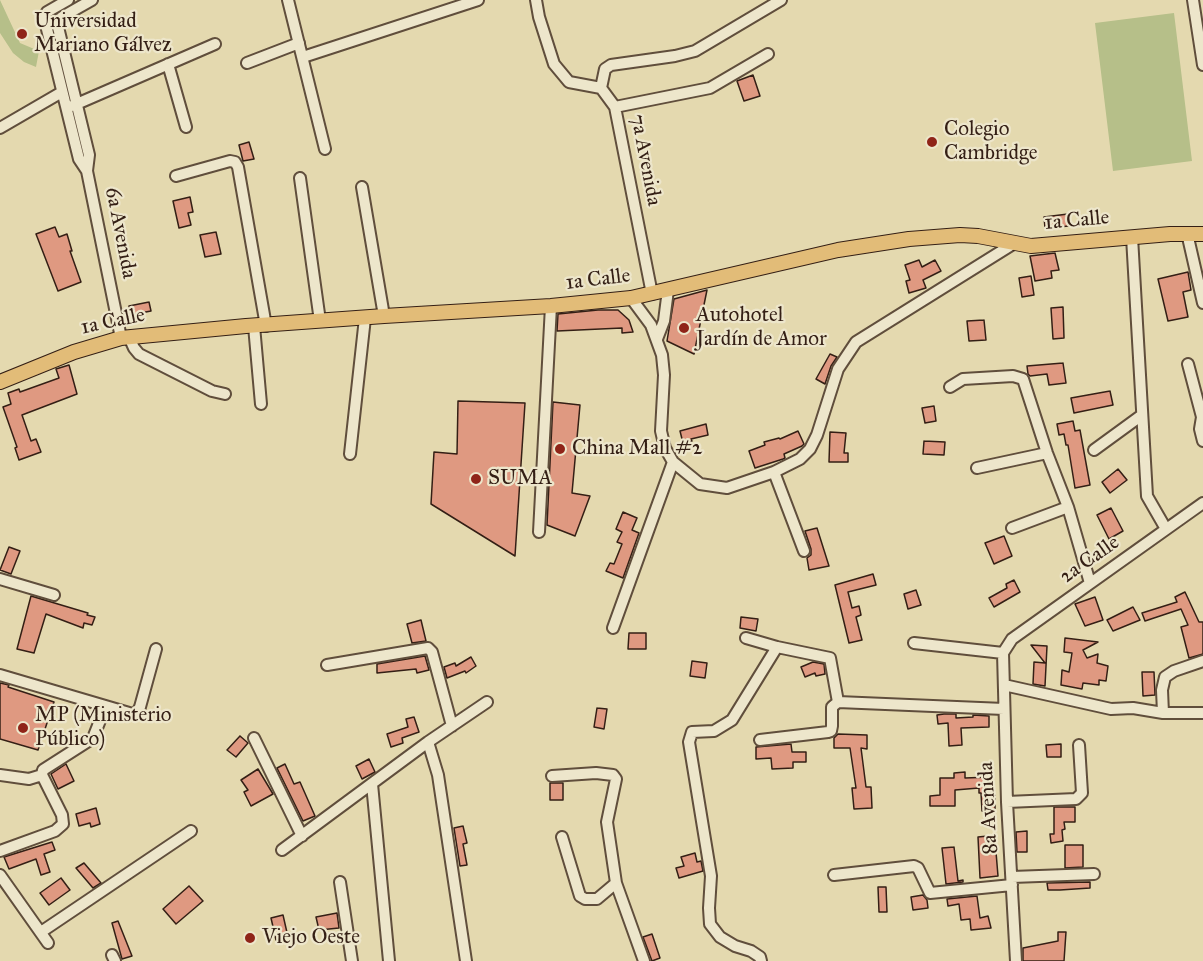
<!DOCTYPE html>
<meta charset="utf-8">
<style>
body{margin:0}
canvas{display:block;background:#e4d9af}
</style>
<canvas width="1203" height="961"></canvas>
<script>
const ctx = document.querySelector('canvas').getContext('2d');
ctx.lineJoin = 'round';
function fill(path, color) { ctx.fillStyle = color; ctx.fill(path, 'evenodd'); }
const shape = rows => new Path2D(rows.map(r => 'M' + r).join(''));
function stroke(path, color, width, dash) { ctx.strokeStyle = color; ctx.lineWidth = width; ctx.lineCap = dash ? 'butt' : 'round'; ctx.setLineDash(dash || []); ctx.stroke(path); }
function label(font, color, halo, rows, align = 'center') {
  ctx.font = font + ' "IM FELL Great Primer",serif'; ctx.lineWidth = 4.5; ctx.setLineDash([]); ctx.textBaseline = 'middle'; ctx.strokeStyle = halo; ctx.fillStyle = color; for (const [text, x, y, turn = 0] of rows) {
    ctx.save(); ctx.translate(x, y); ctx.rotate((+turn || 0) * Math.PI / 180); ctx.textAlign = isNaN(turn) ? turn : align; if (halo) ctx.strokeText(text, 0, 0); ctx.fillText(text, 0, 0); ctx.restore();
  }
}
fill(shape([
 [0,0,20,43,39,51,36,67,24,62,13,53,0,33],
 [1174,13,1192,161,1113,171,1095,23]
]), '#b6bf89');
const building = shape([
 [753,75,760,96,744,101,737,81,753,75],
 [249,142,254,159,243,161,239,145,249,142],
 [190,197,193,212,188,213,191,225,179,228,173,201,190,197],
 [1068,214,1069,226,1045,228,1044,217,1068,214],
 [55,227,59,237,67,234,72,251,70,251,81,282,58,291,36,234,55,227],
 [216,232,221,254,205,257,200,235,216,232],
 [1055,253,1059,270,1051,271,1052,278,1035,281,1030,256,1055,253],
 [919,260,922,267,935,260,941,271,923,280,926,288,909,293,906,281,910,280,905,265,919,260],
 [1188,272,1191,290,1183,292,1188,317,1168,321,1158,279,1188,272],
 [1031,276,1034,295,1022,297,1019,278,1031,276],
 [707,290,694,354,667,341,674,299,707,290],
 [149,302,151,311,130,315,129,306,149,302],
 [1063,307,1064,338,1053,339,1051,308,1063,307],
 [598,310,618,310,629,320,633,332,622,333,622,328,557,331,558,314,598,310],
 [984,320,986,340,969,341,967,321,984,320],
 [830,354,837,357,831,366,825,384,816,379,830,354],
 [1063,363,1066,383,1049,385,1047,374,1030,376,1028,374,1027,366,1063,363],
 [69,365,77,394,22,415,31,441,36,439,41,452,19,460,15,448,17,447,3,407,11,404,8,393,19,389,20,392,59,378,56,369,69,365],
 [1110,391,1113,405,1074,413,1071,398,1110,391],
 [458,401,525,403,515,556,431,504,434,452,457,454,458,401],
 [553,402,580,405,572,493,590,496,575,536,547,525,553,402],
 [934,406,936,421,925,423,922,408,934,406],
 [1073,421,1075,431,1080,430,1090,485,1075,488,1068,445,1066,445,1064,434,1059,435,1057,424,1073,421],
 [706,424,708,435,691,439,692,441,683,443,680,431,706,424],
 [798,431,804,444,802,446,784,454,785,458,783,459,755,468,749,451,765,445,764,442,779,438,780,439,798,431],
 [830,432,846,433,844,453,848,453,848,462,829,462,830,432],
 [924,441,945,442,944,455,923,454,924,441],
 [1118,469,1127,480,1110,493,1102,482,1118,469],
 [1111,508,1123,531,1109,539,1097,515,1111,508],
 [623,512,637,518,632,530,639,533,623,578,606,571,610,563,614,564,622,544,617,542,622,532,616,529,623,512],
 [817,528,829,566,809,570,807,558,811,555,811,549,805,531,817,528],
 [1004,536,1012,556,994,564,985,543,1004,536],
 [9,547,20,551,11,574,0,570,9,547],
 [873,574,876,585,848,592,852,608,859,606,861,615,856,617,862,640,849,643,835,585,873,574],
 [1014,580,1020,592,994,607,989,598,1007,588,1006,584,1014,580],
 [916,590,921,605,908,609,904,594,916,590],
 [1185,592,1199,622,1203,622,1203,654,1189,658,1181,627,1188,625,1181,609,1145,621,1142,613,1177,602,1175,597,1185,592],
 [31,596,88,613,87,615,95,617,92,625,84,623,83,628,46,614,34,653,17,649,31,596],
 [1095,597,1103,620,1085,626,1075,604,1095,597],
 [1133,607,1140,620,1113,631,1107,620,1133,607],
 [741,617,758,619,756,631,740,628,741,617],
 [421,620,426,641,412,643,407,624,421,620],
 [629,633,646,633,646,649,628,649,629,633],
 [1065,638,1098,642,1083,650,1087,658,1098,654,1097,663,1108,666,1106,681,1099,680,1099,685,1083,683,1082,689,1061,685,1062,670,1069,672,1072,653,1064,652,1065,638],
 [1031,645,1047,646,1045,686,1033,684,1034,662,1045,663,1031,645],
 [425,656,429,670,417,673,416,669,377,673,377,664,425,656],
 [471,657,476,666,466,673,465,671,447,678,444,667,455,663,456,666,471,657],
 [692,661,707,663,705,678,690,676,692,661],
 [813,662,824,664,825,674,816,676,815,673,805,677,801,667,813,662],
 [1142,672,1154,672,1155,695,1143,696,1142,672],
 [0,683,9,685,8,687,54,702,38,750,0,739,0,683],
 [597,708,607,709,604,729,594,727,597,708],
 [944,714,956,714,956,718,973,717,973,715,989,716,989,727,961,728,962,745,949,746,948,723,938,724,937,715,944,714],
 [414,717,419,732,402,738,403,743,391,747,387,734,408,727,406,719,414,717],
 [838,734,867,735,867,749,861,748,866,787,871,787,872,808,854,809,852,788,856,788,850,748,834,748,834,738,838,734],
 [240,736,248,743,236,757,227,750,240,736],
 [791,744,792,752,806,752,806,762,793,762,793,768,772,769,771,758,756,759,756,747,791,744],
 [1061,744,1061,757,1047,757,1046,745,1061,744],
 [369,759,375,772,362,779,356,766,369,759],
 [66,764,74,781,58,789,51,774,66,764],
 [285,764,294,784,300,782,315,816,303,821,277,768,285,764],
 [258,769,273,794,251,806,244,792,248,790,241,780,258,769],
 [965,772,965,778,991,777,992,795,995,795,995,811,982,811,981,793,979,793,979,788,955,790,955,806,930,806,930,796,940,795,940,778,954,778,954,773,965,772],
 [550,783,563,783,563,800,550,800,550,783],
 [1054,807,1075,807,1075,822,1064,822,1065,829,1062,830,1063,841,1051,843,1050,834,1054,834,1054,807],
 [96,808,100,824,91,827,90,823,79,826,76,814,96,808],
 [463,826,467,843,463,844,467,865,460,866,454,828,463,826],
 [1027,831,1027,852,1017,852,1016,832,1027,831],
 [988,836,990,853,996,852,998,876,980,878,978,837,988,836],
 [52,842,55,850,44,854,50,872,41,875,36,859,9,869,4,857,52,842],
 [1065,845,1083,845,1083,867,1065,868,1065,845],
 [954,847,958,881,963,880,963,882,946,884,942,848,954,847],
 [695,853,697,862,701,861,703,871,679,878,676,868,684,866,681,857,695,853],
 [84,863,101,883,93,888,76,868,84,863],
 [61,878,70,890,49,905,40,893,61,878],
 [1090,882,1090,888,1060,890,1048,890,1047,883,1090,882],
 [189,886,203,901,176,924,163,909,189,886],
 [878,887,886,887,887,912,879,912,878,887],
 [923,895,927,900,928,908,913,910,911,897,923,895],
 [977,896,980,918,988,916,991,928,971,930,970,919,961,920,959,904,948,906,947,899,977,896],
 [337,913,339,928,319,930,316,917,337,913],
 [283,915,288,937,276,940,271,918,283,915],
 [118,921,132,956,122,959,112,923,118,921],
 [1058,932,1066,932,1064,961,1023,961,1023,948,1058,941,1058,932],
 [652,934,660,958,652,961,643,937,652,934]
]);
fill(building, '#df9981');
stroke(building, '#341f15', 1.5);
const minor = shape([
 [68,0,47,12,44,17,79,159,87,171],
 [92,0,62,17,57,23,89,155,87,171,121,338],
 [288,0,325,149],
 [536,0,539,17,554,64,569,82,601,88,615,107,652,294],
 [1193,0,1203,65],
 [303,57,478,0],
 [247,63,299,43],
 [168,64,186,127],
 [601,88,605,69,611,65,675,56,695,51,781,0],
 [72,106,215,44],
 [615,107,710,88,768,54],
 [0,128,62,92],
 [176,176,230,161,235,162,238,167,266,326],
 [300,178,320,321],
 [362,187,384,316],
 [1187,233,1203,303],
 [1132,237,1147,496,1166,529],
 [631,298,651,325,662,355,664,375,661,431,665,448,673,462,700,484,727,488,774,472,800,459,810,449,817,435,838,369,856,342,1013,244],
 [254,326,261,404],
 [129,337,134,348,139,354,212,391,225,394],
 [657,339,664,321,668,290],
 [1188,364,1202,417,1200,429,1203,441],
 [950,387,963,379,1013,376,1023,379,1047,453,1068,507,1090,583],
 [1094,450,1142,415],
 [350,454,365,318],
 [977,468,1047,453],
 [774,472,804,551],
 [1012,528,1068,507],
 [539,532,551,306],
 [0,579,54,595],
 [613,628,673,462],
 [746,638,777,647,830,658,838,702],
 [914,643,1003,653],
 [327,665,428,648,432,652,452,726],
 [0,675,136,715,140,707,156,649],
 [1004,685,1111,709,1133,708,1163,713,1203,713],
 [1163,713,1162,690,1165,677,1174,671,1203,661],
 [254,738,302,836],
 [760,740,828,732,831,731,832,726,832,707,838,702,1004,709],
 [428,742,438,775,466,961],
 [0,775,29,779,42,775],
 [552,776,596,773,613,775,616,779,607,822,616,883,597,899,585,899,580,896,562,837],
 [372,784,389,961],
 [1007,802,1076,799,1082,793,1079,745],
 [282,850,428,742,487,702],
 [0,851,55,831,63,824,62,815,42,775,43,770,93,738,105,708],
 [0,875,48,943],
 [834,875,914,866,918,868,930,893,1012,885],
 [1012,877,1094,874],
 [340,882,352,961],
 [616,883,644,961],
 [41,932,191,831],
 [112,955,115,961],
 [761,961,760,957,751,951,735,946,720,937,710,924,709,908,711,876,689,742,692,732,714,731,732,720,777,647],
 [1016,961,1007,802,1003,653,1012,639,1203,503]
]);
const major = shape([
 [0,382,74,352,121,338,246,326,384,316,551,306,631,298,838,250,909,239,960,235,978,236,1031,246,1170,234,1203,234]
]);
stroke(minor, '#604e3c', 14);
stroke(major, '#341f15', 16);
stroke(minor, '#ede6cb', 10);
stroke(major, '#e2bc78', 14);
for (const [x, y, r, color] of [
 [22,34,6,"#8f2418"],
 [932,142,6,"#8f2418"],
 [684,328,6,"#8f2418"],
 [560,449,6,"#8f2418"],
 [476,479,6,"#8f2418"],
 [23,728,6,"#8f2418"],
 [250,938,6,"#8f2418"]
]) { const dot = new Path2D(); dot.arc(x, y, r, 0, 2 * Math.PI); ctx.fillStyle = color; ctx.fill(dot); stroke(dot, '#ede6cb', 2); }
label('21px', '#341f15', '#ede6cb', [
 ["Universidad",34,22],
 ["Mariano Gálvez",34,46],
 ["Colegio",944,130],
 ["Cambridge",944,154],
 ["Autohotel",696,316],
 ["Jardín de Amor",696,340],
 ["China Mall #2",572,449],
 ["SUMA",488,479],
 ["MP (Ministerio",35,716],
 ["Público)",35,740],
 ["Viejo Oeste",262,938]
], 'left');
label('21px', '#341f15', '#ede6cb', [
 ["7a Avenida",645,160,79],
 ["1a Calle",1077,221,-5],
 ["6a Avenida",120,233,79],
 ["1a Calle",598,280,-7],
 ["1a Calle",113,322,-12],
 ["2a Calle",1090,560,-35],
 ["8a Avenida",989,808,-93]
]);
</script>
